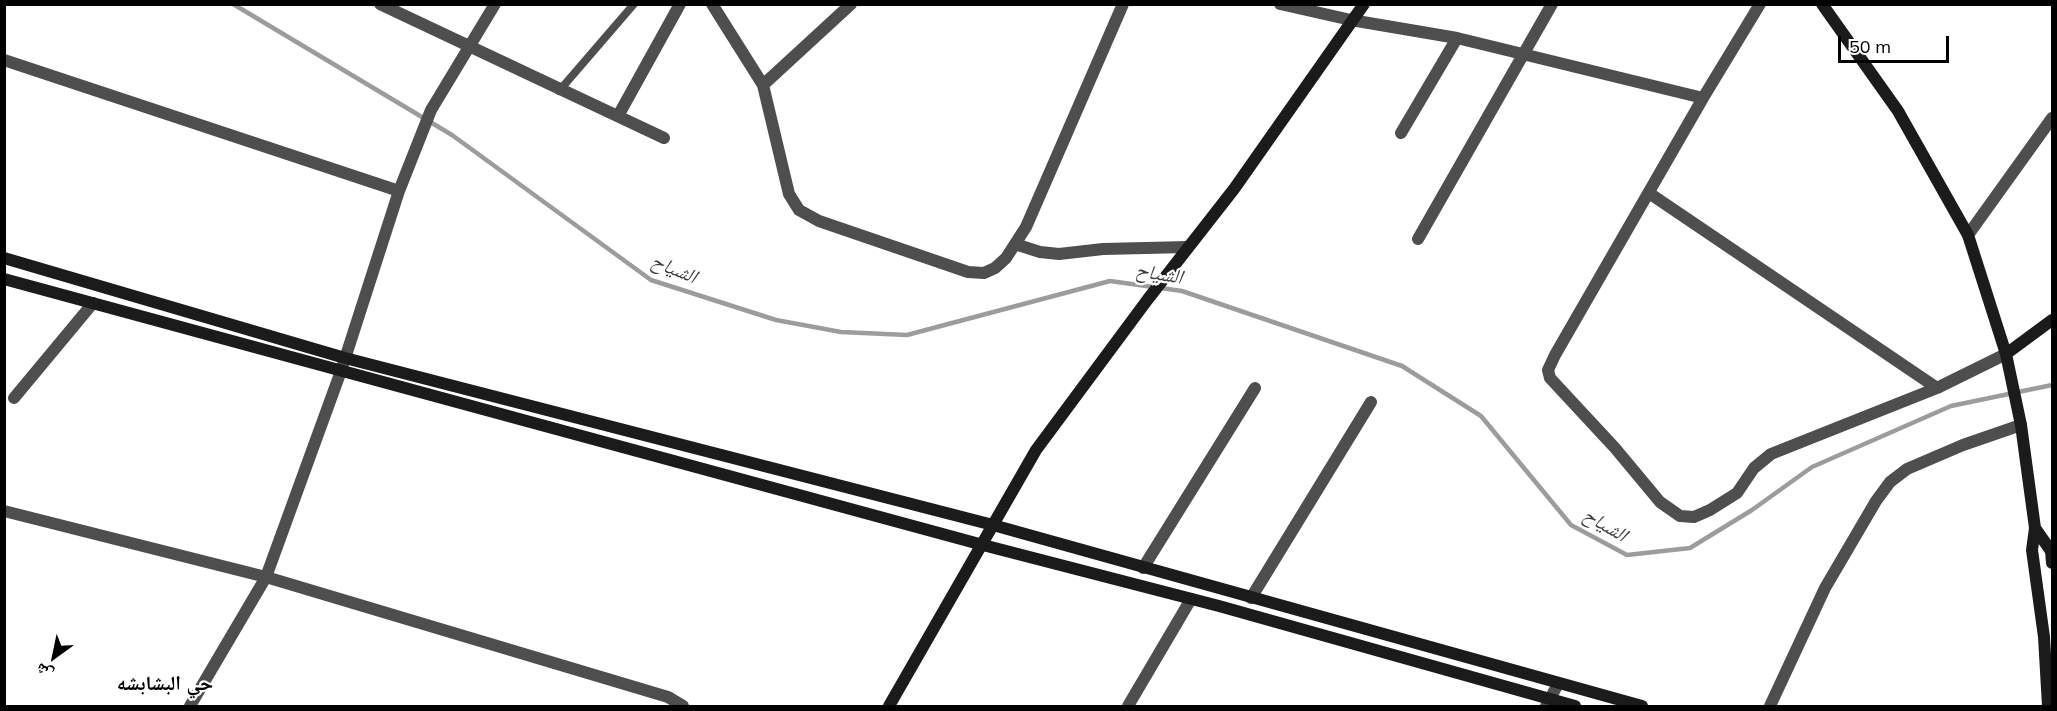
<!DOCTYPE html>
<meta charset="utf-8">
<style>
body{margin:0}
#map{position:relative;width:2057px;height:711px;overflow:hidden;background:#fff;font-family:Mulish,"Noto Naskh Arabic",sans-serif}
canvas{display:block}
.frame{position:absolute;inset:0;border:6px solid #000;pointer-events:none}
.north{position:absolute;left:24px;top:627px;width:60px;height:60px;-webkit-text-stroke:4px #fff;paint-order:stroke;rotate:213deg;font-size:16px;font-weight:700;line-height:24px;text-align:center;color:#000}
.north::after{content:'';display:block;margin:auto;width:21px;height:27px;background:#000;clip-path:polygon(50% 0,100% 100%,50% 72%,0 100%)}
.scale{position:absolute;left:1838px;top:36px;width:111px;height:27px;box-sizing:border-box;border:3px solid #000;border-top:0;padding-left:8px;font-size:18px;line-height:21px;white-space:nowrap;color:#000;-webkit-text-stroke:4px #fff;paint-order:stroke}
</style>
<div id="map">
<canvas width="2057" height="711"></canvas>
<div class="frame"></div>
<div class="north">ش</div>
<div class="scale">50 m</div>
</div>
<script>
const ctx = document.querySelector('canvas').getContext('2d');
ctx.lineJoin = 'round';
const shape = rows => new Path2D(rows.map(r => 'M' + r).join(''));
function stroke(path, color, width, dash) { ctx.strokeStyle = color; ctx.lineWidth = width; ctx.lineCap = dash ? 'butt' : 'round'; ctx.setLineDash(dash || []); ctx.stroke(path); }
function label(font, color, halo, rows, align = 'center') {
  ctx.font = font + ' Mulish,"Noto Naskh Arabic",sans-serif'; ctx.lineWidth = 4.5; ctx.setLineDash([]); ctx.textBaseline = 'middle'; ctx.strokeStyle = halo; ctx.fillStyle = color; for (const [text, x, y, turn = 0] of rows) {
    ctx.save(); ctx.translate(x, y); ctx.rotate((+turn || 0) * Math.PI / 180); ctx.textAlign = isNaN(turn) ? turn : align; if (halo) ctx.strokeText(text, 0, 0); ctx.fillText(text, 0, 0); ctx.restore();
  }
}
stroke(shape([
 [233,4,452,135,651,280,776,320,841,332,907,335,1110,281,1182,291,1402,366,1481,416,1571,525,1627,555,1690,548,1752,510,1812,467,1951,406,2052,385]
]), '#9c9c9c', 4.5);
stroke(shape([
 [559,91,634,4]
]), '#4e4e4e', 8);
stroke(shape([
 [380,4,664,138],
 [712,4,763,85,789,194,799,210,819,221,968,272,984,273,995,268,1006,258,1026,227,1123,4],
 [1280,4,1351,20,1457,38,1703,98],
 [1760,4,1703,98,1555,355,1548,370,1550,378,1615,448,1660,502,1680,516,1694,517,1710,510,1737,493,1754,468,1771,454,1937,388,2006,354],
 [4,60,399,191],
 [763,85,851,4],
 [618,116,680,4],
 [1401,133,1457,38],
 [1649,193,1937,388],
 [1968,235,2052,118],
 [1418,239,1552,4],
 [1015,244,1040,252,1059,254,1103,249,1188,247],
 [14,398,93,303],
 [4,511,266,577,668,697,683,706],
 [1143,568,1255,388],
 [1251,598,1371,402],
 [190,706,266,577,341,371,399,191,431,110,495,4],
 [1128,706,1191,599],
 [1546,706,1558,684],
 [1770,706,1825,588,1876,501,1890,482,1907,469,1963,445,2021,425]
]), '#4e4e4e', 12);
stroke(shape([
 [1822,4,1898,111,1968,235,2006,354,2021,425,2035,528,2032,550,2044,637,2048,706],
 [4,258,345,358,993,525,1642,706],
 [4,279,983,545,1219,606,1575,706],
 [2006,354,2052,320],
 [2035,528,2051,551,2052,563],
 [889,706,1036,450,1148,299,1234,189,1364,4]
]), '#1b1b1b', 12);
label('italic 20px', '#3d3d3d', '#fff', [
 ["الشياح",674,269,22],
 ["الشياح",1159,274,9],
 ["الشياح",1605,525,30]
]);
label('bold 20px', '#000', '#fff', [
 ["حي البشابشه",165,684]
]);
</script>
